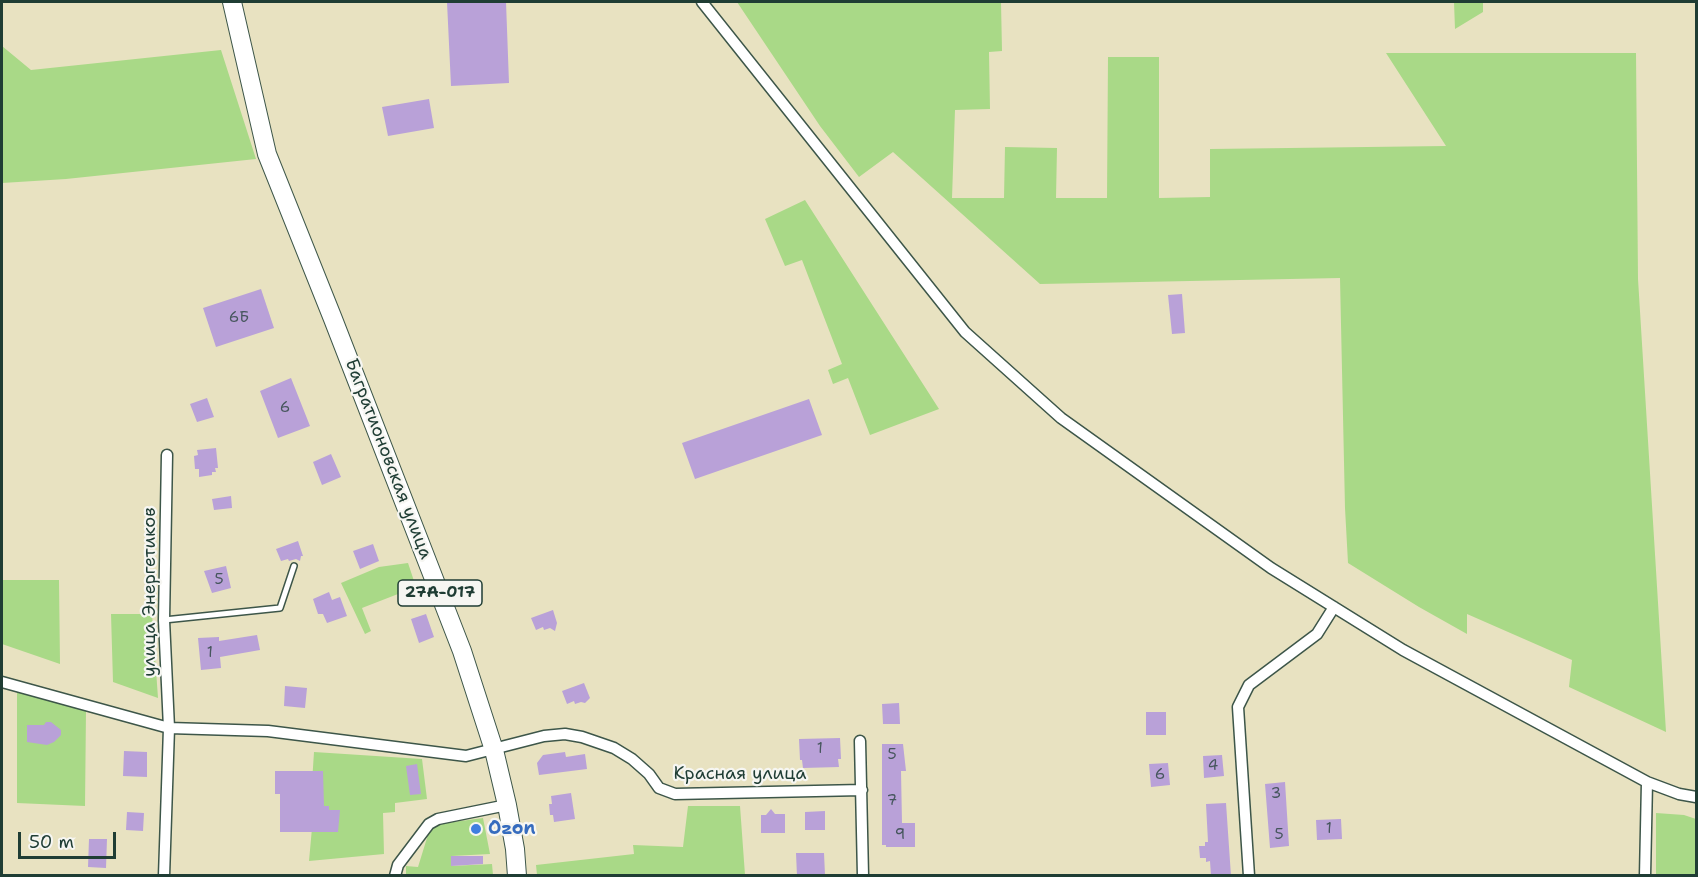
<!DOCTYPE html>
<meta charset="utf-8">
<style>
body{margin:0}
#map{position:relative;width:1698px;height:877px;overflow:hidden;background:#e8e2c1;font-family:"Shantell Sans",sans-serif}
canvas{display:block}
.frame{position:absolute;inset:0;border:3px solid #1f3d34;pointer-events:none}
.scale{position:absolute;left:18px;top:832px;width:98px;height:27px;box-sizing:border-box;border:3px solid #1f3d34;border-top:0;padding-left:8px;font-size:18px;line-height:21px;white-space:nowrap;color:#1f3d34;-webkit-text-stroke:4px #f6f6f2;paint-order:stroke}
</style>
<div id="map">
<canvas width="1698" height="877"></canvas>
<div class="frame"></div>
<div class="scale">50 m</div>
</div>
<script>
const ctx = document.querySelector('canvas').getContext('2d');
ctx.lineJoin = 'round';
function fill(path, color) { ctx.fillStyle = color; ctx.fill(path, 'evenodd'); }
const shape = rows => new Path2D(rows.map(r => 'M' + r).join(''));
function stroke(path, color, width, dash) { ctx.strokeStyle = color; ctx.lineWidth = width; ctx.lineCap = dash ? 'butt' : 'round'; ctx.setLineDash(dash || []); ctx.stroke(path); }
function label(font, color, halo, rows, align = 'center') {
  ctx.font = font + ' "Shantell Sans",sans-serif'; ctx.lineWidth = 4.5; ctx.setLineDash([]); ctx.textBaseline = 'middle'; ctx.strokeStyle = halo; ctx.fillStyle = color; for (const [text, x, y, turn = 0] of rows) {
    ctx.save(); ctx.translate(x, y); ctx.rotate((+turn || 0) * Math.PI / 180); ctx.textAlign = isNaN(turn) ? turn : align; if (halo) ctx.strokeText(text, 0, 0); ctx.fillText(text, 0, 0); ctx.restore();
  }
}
fill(shape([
 [737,2,1001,2,1002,51,989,52,990,109,955,110,952,198,1004,198,1005,147,1057,148,1056,198,1107,198,1108,57,1159,57,1159,198,1210,197,1210,149,1446,146,1386,53,1636,53,1638,279,1666,732,1569,687,1572,660,1467,614,1467,634,1419,607,1348,563,1345,508,1340,278,1040,284,893,152,859,177,820,126],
 [1454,2,1483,2,1483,12,1455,29],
 [2,46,31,70,221,50,256,159,66,179,2,183],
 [805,200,939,409,870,435,848,378,833,384,828,370,842,364,802,260,785,266,765,219],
 [408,563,416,587,362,608,371,631,365,634,341,583,379,567],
 [2,580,59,580,60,664,2,644],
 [111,614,152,614,158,698,113,682],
 [17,690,86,710,85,806,17,803],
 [314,752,422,759,427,799,395,803,395,812,383,813,384,854,309,861,312,828,311,798],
 [688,806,740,806,745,875,537,875,536,865,634,854,633,845,683,847],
 [1656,813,1684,815,1696,819,1696,875,1656,875],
 [483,818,490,854,451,856,451,866,492,864,493,875,406,876,406,866,418,867,431,825]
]), '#a9d987');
fill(shape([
 [447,2,506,2,509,83,451,86],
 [429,99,434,128,388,136,382,107],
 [261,289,274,328,216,347,203,308],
 [1182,294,1185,333,1172,334,1168,295],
 [291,378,310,426,278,438,260,391],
 [207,398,214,417,197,422,190,404],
 [809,399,822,435,695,479,682,443],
 [216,448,218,468,215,468,216,472,212,472,212,475,199,477,199,469,195,469,194,456,198,455,197,450],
 [331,454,341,477,322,485,313,462],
 [231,496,232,508,214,510,212,499],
 [298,541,303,556,301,556,300,561,296,559,289,561,288,559,281,561,276,549],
 [373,544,379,561,360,569,353,551],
 [226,566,231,588,212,593,204,571],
 [329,592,332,600,340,597,347,616,327,623,323,614,318,614,313,599],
 [553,610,557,623,555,631,550,628,544,630,543,627,536,630,531,618],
 [426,614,434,637,419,643,411,619],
 [257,635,260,650,220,657,221,668,201,670,198,638,219,637,219,641],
 [584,683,590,698,585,703,581,702,575,704,574,701,567,704,562,691],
 [285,686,307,688,305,708,284,706],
 [899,703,900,724,883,724,882,704],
 [1146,712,1166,712,1166,735,1146,735],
 [46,722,51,722,61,730,61,735,54,742,47,745,27,742,27,725,44,725],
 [840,738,841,759,838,759,839,767,803,768,802,760,800,760,799,739],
 [882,744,903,744,906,771,901,771,902,823,915,823,915,847,886,847,886,845,882,845],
 [124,751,147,752,147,777,123,776],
 [565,752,566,757,585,754,587,769,539,775,537,763,543,755],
 [1222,755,1224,776,1204,778,1203,756],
 [1168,763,1170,785,1151,787,1149,764],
 [417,764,421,794,410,795,406,766],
 [275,771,323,771,324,806,329,806,329,810,340,810,338,832,280,832,280,794,275,794],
 [1285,782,1289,846,1270,848,1265,784],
 [571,793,575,819,554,822,553,815,550,815,549,804,552,804,551,796],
 [1226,803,1231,876,1211,876,1210,861,1206,862,1206,858,1200,858,1199,846,1205,846,1205,842,1208,842,1206,804],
 [771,809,775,814,785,814,785,833,761,833,761,815,766,815],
 [825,811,825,830,805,830,805,812],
 [127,812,144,813,143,831,126,830],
 [1341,819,1342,839,1317,840,1316,820],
 [89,839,107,839,106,868,88,867],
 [796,853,824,853,825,875,797,876],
 [451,856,483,856,483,864,451,866]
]), '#b9a1d8');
const lane = shape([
 [164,620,280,608,294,566]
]);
const street = shape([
 [702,2,965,332,1061,418,1271,568,1403,650,1647,782,1679,794,1696,797],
 [2,682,169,728,268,731,466,756,544,736,565,734,582,737,614,748,632,759,649,774,659,788,675,794,862,790],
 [860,741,863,876],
 [164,876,169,728,164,620,167,455],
 [395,876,398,865,429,824,438,819,507,805],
 [1249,876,1238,707,1249,685,1317,634,1334,607],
 [1645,876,1647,782]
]);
const primary = shape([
 [232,2,267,154,333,319,462,651,494,750,507,805,515,849,517,876]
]);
stroke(lane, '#3d5649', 8);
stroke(street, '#3d5649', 13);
stroke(primary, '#3d5649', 20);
stroke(lane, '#fff', 5);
stroke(street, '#fff', 10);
stroke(primary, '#fff', 18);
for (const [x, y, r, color] of [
 [476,829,6,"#3f7fe0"]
]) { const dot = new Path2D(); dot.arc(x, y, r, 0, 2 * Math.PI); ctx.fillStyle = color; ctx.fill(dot); stroke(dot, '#f6f6f2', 2); }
label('15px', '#46565d', null, [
 ["6Б",239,318],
 ["6",285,408],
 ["5",219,580],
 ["1",210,653],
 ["1",820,749],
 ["5",892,755],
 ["4",1213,766],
 ["6",1160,775],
 ["3",1276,794],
 ["7",892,801],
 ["1",1329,829],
 ["9",900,835],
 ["5",1279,835]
]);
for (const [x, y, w] of [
 [440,593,84]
]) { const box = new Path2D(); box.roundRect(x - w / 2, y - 13, w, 26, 4.5); ctx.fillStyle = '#f6f6f2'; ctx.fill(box); stroke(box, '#1f3d34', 1.5); }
label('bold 16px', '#1f3d34', null, [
 ["27А-017",440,593]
]);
label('18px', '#1f3d34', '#f6f6f2', [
 ["Багратионовская улица",388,459,69],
 ["улица Энергетиков",150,592,-90],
 ["Красная улица",740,774]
]);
label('bold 18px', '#366cbe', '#f6f6f2', [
 ["Ozon",488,829]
], 'left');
</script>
